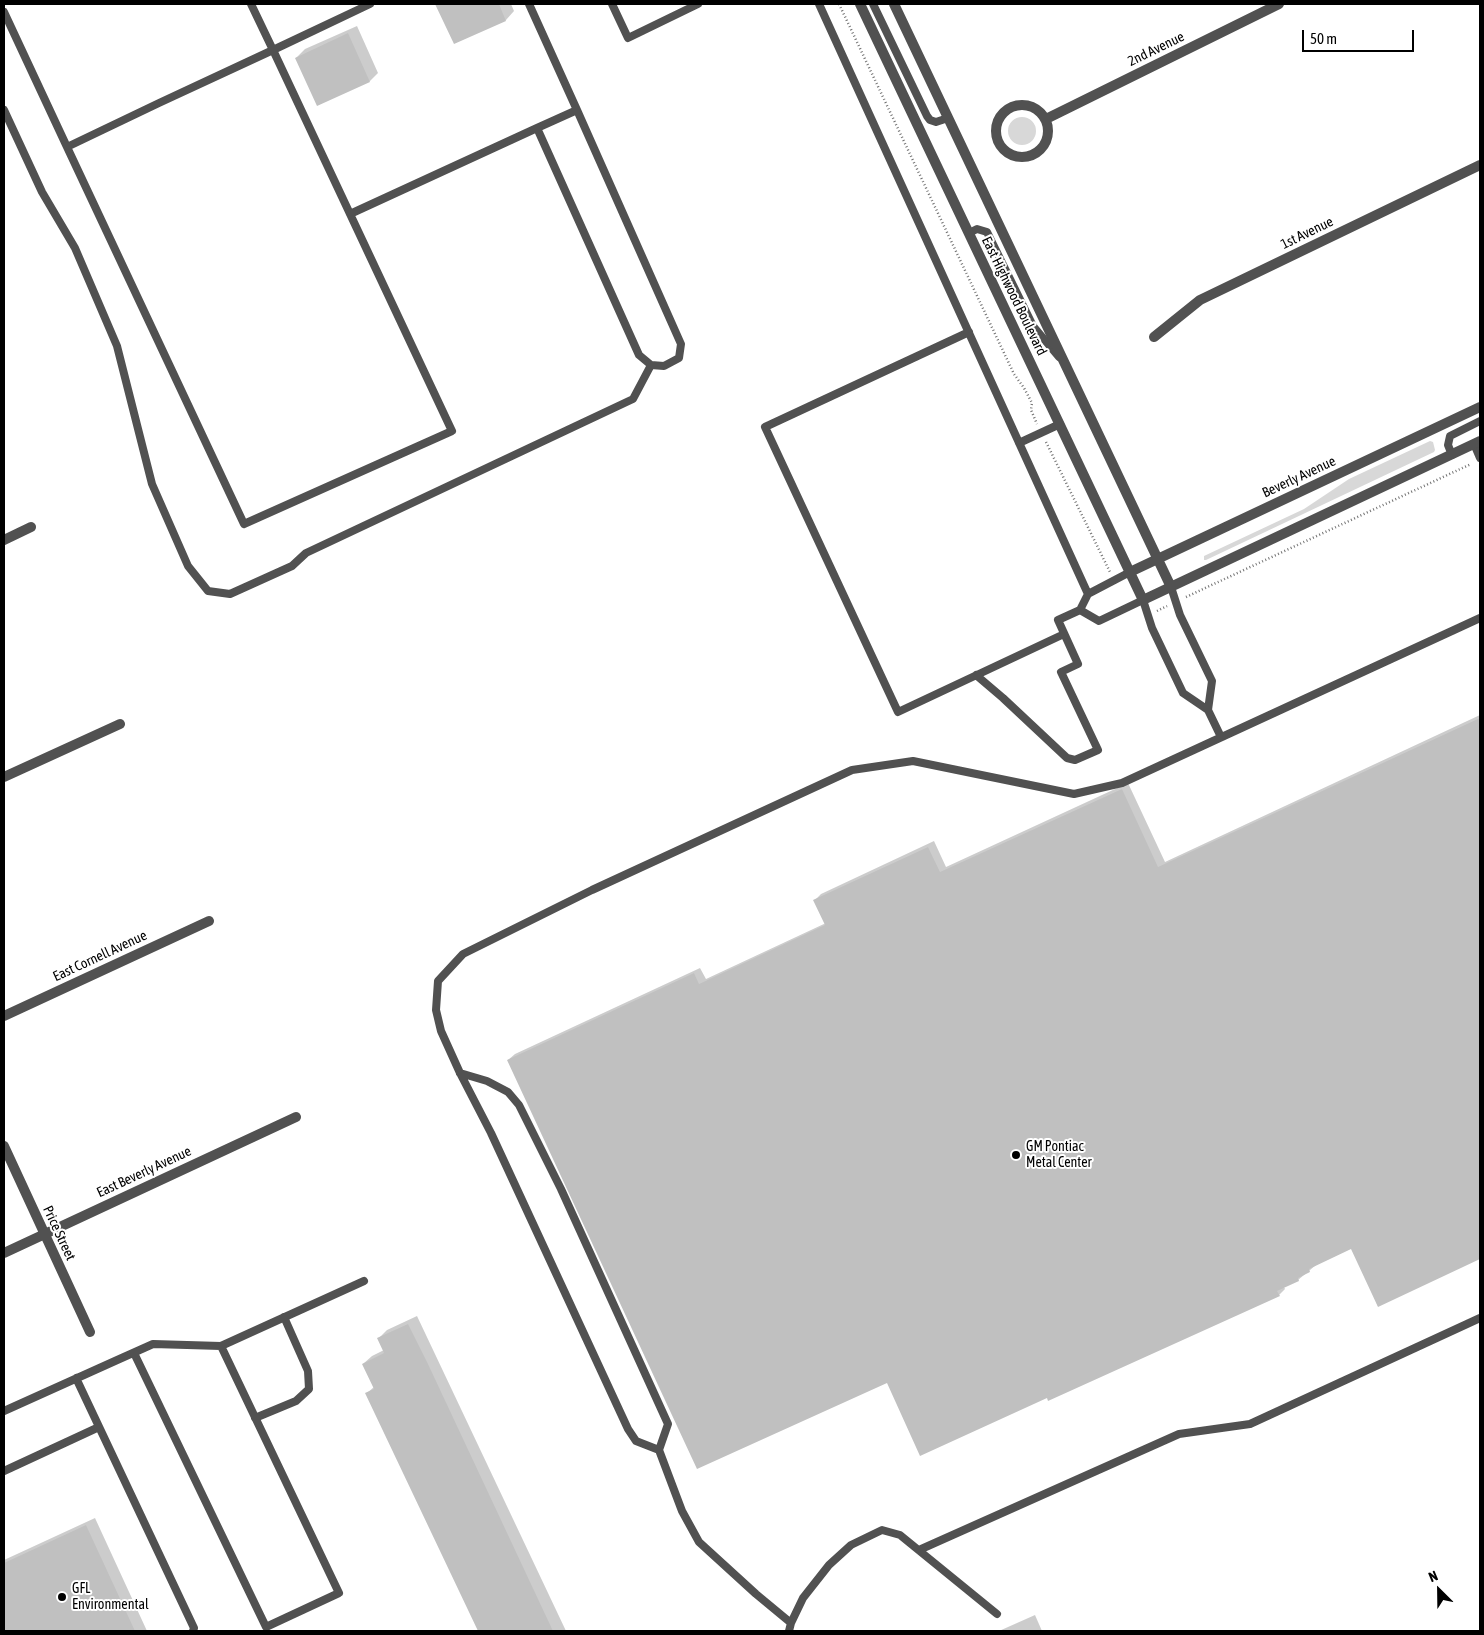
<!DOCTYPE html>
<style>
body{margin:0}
#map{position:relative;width:1484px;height:1635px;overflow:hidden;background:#fff;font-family:"Asap Condensed",sans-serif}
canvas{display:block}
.frame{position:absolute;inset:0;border:5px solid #000;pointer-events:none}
.north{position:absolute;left:1414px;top:1565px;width:50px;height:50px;-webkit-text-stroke:4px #fff;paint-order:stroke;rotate:337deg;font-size:14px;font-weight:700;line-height:20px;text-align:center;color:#000}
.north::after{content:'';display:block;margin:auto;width:18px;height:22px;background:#000;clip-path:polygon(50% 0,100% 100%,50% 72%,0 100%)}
.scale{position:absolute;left:1302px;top:30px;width:112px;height:22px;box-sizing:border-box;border:2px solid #000;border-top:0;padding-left:6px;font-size:15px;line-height:18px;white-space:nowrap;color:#000;-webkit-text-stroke:4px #fff;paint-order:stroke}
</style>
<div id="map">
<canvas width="1484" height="1635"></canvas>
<div class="frame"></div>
<div class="north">N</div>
<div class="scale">50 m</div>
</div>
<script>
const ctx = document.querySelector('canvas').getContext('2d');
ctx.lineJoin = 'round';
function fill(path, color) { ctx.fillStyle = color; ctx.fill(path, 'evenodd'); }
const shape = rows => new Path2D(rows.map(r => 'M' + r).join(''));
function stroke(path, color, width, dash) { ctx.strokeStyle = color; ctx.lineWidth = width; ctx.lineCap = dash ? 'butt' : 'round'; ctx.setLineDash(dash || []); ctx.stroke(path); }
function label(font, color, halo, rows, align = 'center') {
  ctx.font = font + ' "Asap Condensed",sans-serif'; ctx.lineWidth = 4; ctx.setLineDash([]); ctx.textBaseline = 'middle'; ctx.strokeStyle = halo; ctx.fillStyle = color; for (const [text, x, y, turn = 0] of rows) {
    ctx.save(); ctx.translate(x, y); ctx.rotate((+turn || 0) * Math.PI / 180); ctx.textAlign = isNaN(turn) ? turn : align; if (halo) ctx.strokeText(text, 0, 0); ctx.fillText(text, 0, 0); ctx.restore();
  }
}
fill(shape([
 '1008 131a14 14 0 1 1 28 0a14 14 0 1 1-28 0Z',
 [1430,441,1433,442,1435,450,1434,452,1206,560,1204,560,1204,556,1304,509,1349,479]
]), '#d8d8d8');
fill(shape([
 [437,4,511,4,514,11,506,20,455,43],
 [357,26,378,73,370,81,318,105,296,58,305,49],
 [1480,715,1480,1258,1378,1306,1352,1248,1316,1265,1298,1280,1284,1287,1285,1289,1279,1295,1047,1397,887,1381,508,1060,515,1054,700,968,706,979,826,923,815,900,821,894,934,841,946,867,1128,783,1165,862],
 [417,1316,566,1631,479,1631,367,1393,374,1387,363,1364,372,1356,384,1350,379,1338,387,1330],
 [95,1518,147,1631,4,1631,4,1560],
 [1035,1615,1042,1631,999,1631]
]), '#0003');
fill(shape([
 [435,4,499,4,506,21,454,44],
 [348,33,370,82,317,106,295,58],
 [1480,718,1480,1259,1378,1307,1351,1249,1309,1269,1310,1272,1298,1278,1299,1281,1277,1291,1280,1296,1048,1401,1047,1398,920,1456,887,1383,697,1469,507,1060,694,973,699,984,825,925,813,900,928,847,940,872,1122,789,1158,867],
 [408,1324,428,1364,553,1631,478,1631,365,1393,374,1389,362,1364,384,1353,377,1338],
 [86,1525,135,1631,4,1631,4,1563]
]), '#c0c0c0');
stroke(shape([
 [839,4,1014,374,1024,388,1032,403,1031,410,1037,424],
 [1046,442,1110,572],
 [1186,597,1471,464],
 [1157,611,1167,606]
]), '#737373', 2.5, [1, 2.5]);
stroke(shape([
 [251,4,273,50,452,431,244,524,67,147,159,103,273,50,370,4],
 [529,4,577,110,681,344,679,358,664,366,651,365,639,355,537,128,577,110],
 [612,4,628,38,698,4],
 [819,4,1088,594],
 [873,4,927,116,930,120,936,122,948,118],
 [4,12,67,147],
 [4,110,42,192,75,248,117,346,152,484,188,566,208,591,230,594,292,566,306,553,633,399,651,365],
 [350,214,537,128],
 [969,233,977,229,987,232,1033,326,1059,357],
 [969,332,765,427,898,712,1064,634],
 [1019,443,1060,424],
 [1474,444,1480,458],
 [1452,455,1448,445,1450,436,1480,421],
 [1171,587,1180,615,1212,681,1208,710,1221,737],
 [1080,610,1099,621,1143,600,1152,628,1183,693,1208,710],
 [976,675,1003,698,1067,758,1075,760,1098,750,1061,672,1078,664,1058,620,1080,610,1088,594,1130,572],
 [460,1073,487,1081,508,1092,519,1105,561,1189,668,1424,659,1450,636,1441,628,1429,491,1133,460,1073,441,1031,436,1010,438,981,463,954,592,890,852,770,913,761,1074,794,1122,783,1480,618],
 [221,1346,364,1281],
 [76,1378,194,1628,193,1631],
 [4,1411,115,1361,153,1344,221,1346,339,1593,266,1627,134,1353],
 [255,1418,296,1401,309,1389,308,1371,284,1317],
 [659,1450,682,1511,699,1542,756,1594,791,1623],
 [4,1471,99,1427],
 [919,1550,1179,1434,1250,1424,1480,1318],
 [789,1631,791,1623,803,1598,829,1565,851,1545,882,1530,900,1535,997,1614]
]), '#515151', 8);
stroke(shape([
 [860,4,1143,600,1480,441],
 [894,4,1171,587],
 '996 131a26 26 0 1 1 52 0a26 26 0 1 1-52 0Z',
 [1046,119,1279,4],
 [1154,337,1200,300,1480,165],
 [4,540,31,527],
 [1130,572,1480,407],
 [4,777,120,724],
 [4,1016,209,921],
 [4,1146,90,1332],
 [4,1253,296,1117]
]), '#515151', 10);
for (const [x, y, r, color] of [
 [1016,1155,5,"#000"],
 [62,1597,5,"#000"]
]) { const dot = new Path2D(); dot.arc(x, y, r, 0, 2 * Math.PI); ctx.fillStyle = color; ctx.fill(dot); stroke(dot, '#fff', 2); }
label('14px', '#000', '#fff', [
 ["2nd Avenue",1156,49,-26],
 ["1st Avenue",1307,233,-26],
 ["East Highwood Boulevard",1014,296,64],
 ["Beverly Avenue",1299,477,-25],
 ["East Cornell Avenue",100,956,-25],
 ["East Beverly Avenue",144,1172,-25],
 ["Price Street",59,1233,65]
]);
label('14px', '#000', '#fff', [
 ["GM Pontiac",1026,1147],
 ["Metal Center",1026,1163],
 ["GFL",72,1589],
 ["Environmental",72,1605]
], 'left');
</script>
